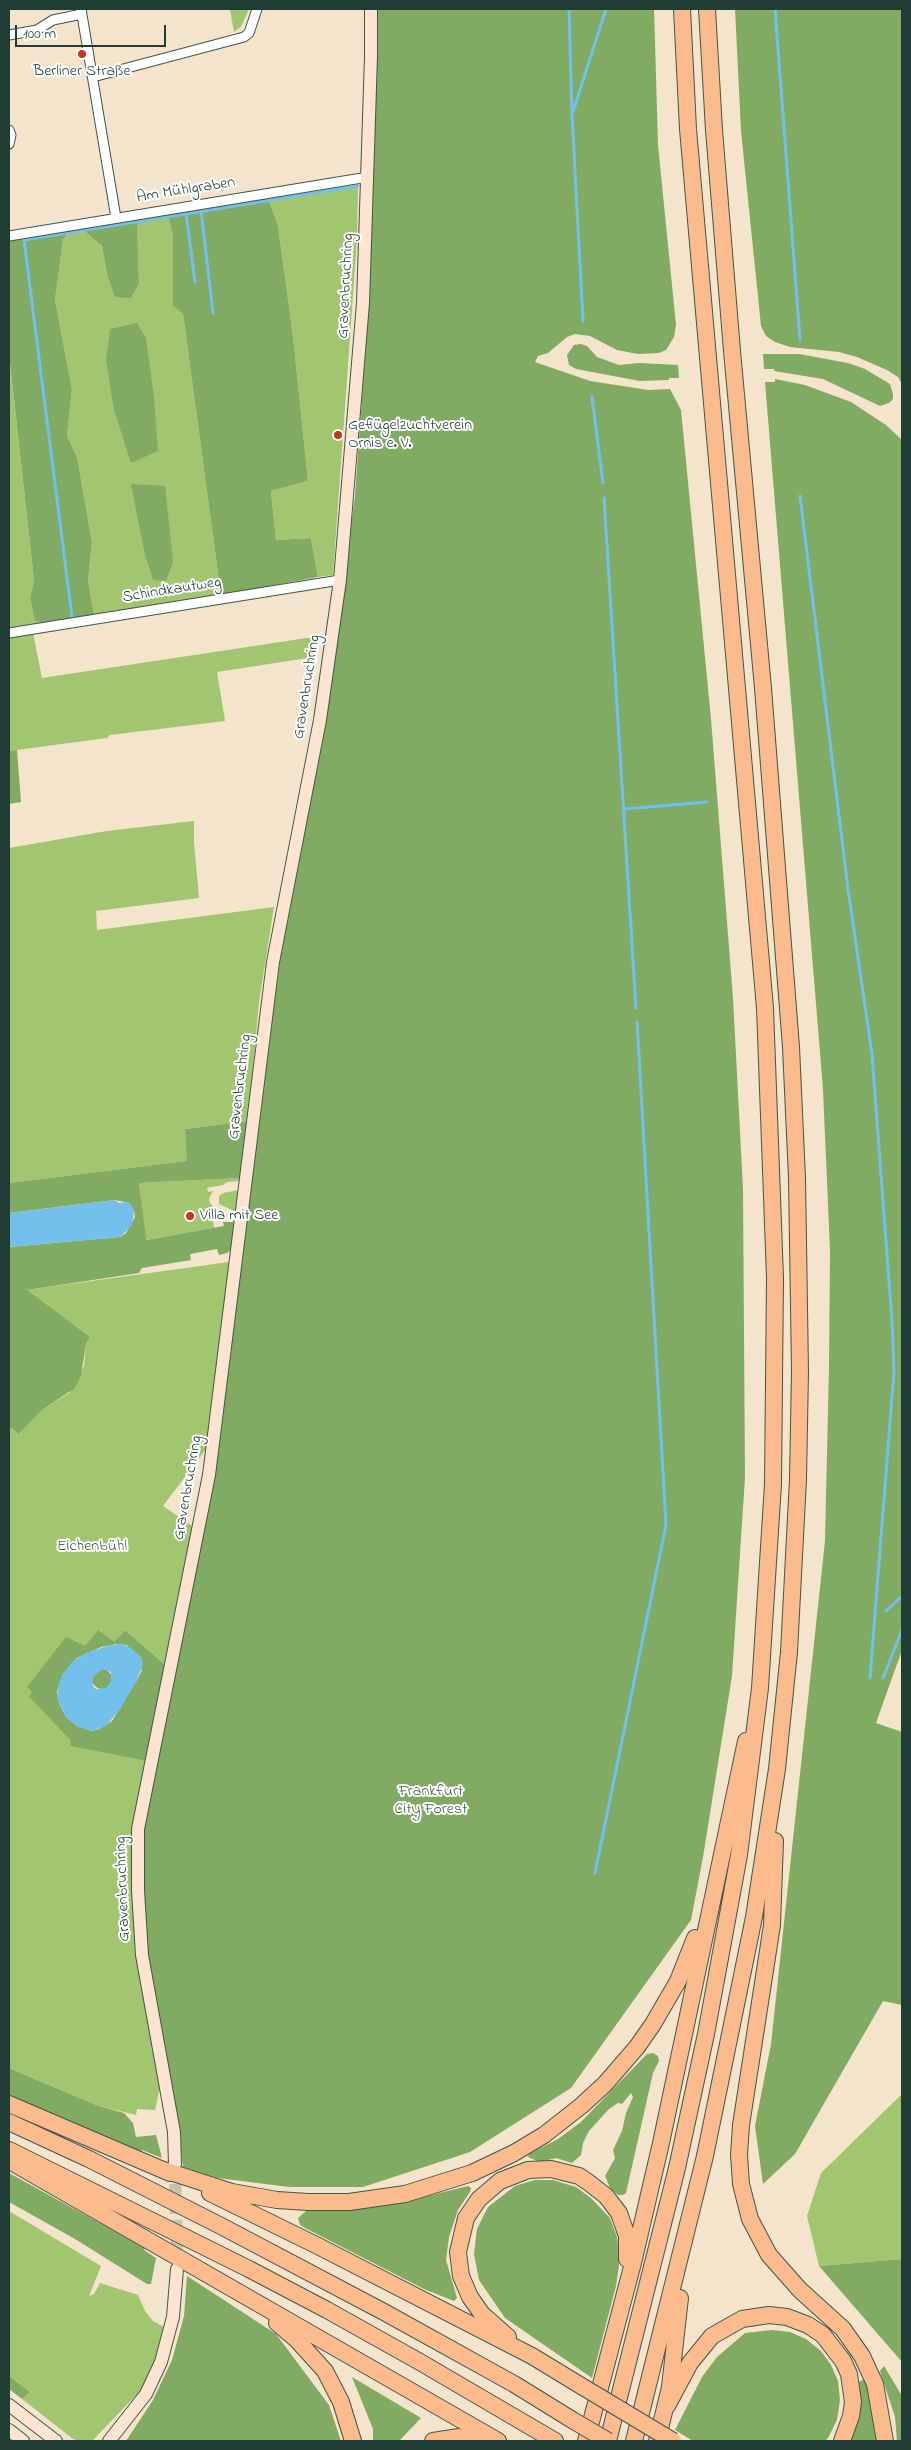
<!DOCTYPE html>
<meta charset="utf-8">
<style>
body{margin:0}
#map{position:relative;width:911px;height:2450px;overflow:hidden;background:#f3e4cb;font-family:"Indie Flower",sans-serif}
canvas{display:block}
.frame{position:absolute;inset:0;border:10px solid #1f3d34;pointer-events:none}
.scale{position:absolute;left:15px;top:25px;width:151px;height:22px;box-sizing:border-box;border:2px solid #1f3d34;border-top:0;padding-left:6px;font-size:15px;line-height:18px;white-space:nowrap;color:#1f3d34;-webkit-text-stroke:4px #fff;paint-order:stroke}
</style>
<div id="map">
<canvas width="911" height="2450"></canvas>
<div class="frame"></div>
<div class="scale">100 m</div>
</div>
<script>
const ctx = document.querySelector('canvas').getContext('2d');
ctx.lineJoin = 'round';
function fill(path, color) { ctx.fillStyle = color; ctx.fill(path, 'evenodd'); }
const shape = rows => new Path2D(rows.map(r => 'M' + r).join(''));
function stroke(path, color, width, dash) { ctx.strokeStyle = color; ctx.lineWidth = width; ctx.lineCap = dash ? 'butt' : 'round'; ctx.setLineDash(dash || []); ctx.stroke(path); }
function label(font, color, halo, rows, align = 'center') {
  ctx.font = font + ' "Indie Flower",sans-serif'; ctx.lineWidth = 4; ctx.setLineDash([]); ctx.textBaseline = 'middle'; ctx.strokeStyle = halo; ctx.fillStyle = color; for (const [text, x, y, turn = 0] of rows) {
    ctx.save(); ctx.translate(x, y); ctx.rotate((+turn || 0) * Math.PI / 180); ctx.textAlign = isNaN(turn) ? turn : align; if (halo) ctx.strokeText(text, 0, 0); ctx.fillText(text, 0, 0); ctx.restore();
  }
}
fill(shape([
 [249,9,241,27,234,32,230,10],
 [358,185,357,239,333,575,318,577,311,538,276,540,271,491,308,481,293,336,278,226,268,198],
 [168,214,173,236,173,306,183,314,221,595,94,615,88,581,92,542,77,457,67,436,72,389,55,300,63,240,69,230,81,228,102,246,107,274,139,283,137,219],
 [132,484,153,580,145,556],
 [9,354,34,580,30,598,35,621,44,623,9,628],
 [33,633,42,678,307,638,312,638,314,657,217,672,225,721,110,735,107,738,9,751,9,637],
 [194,821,194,842,199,898,96,911,97,930,274,907,259,1002,248,1121,185,1129,188,1161,9,1183,9,848,107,831],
 [241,1178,240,1181,227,1182,223,1185,207,1188,208,1192,213,1191,209,1198,210,1203,215,1209,211,1210,214,1228,145,1240,139,1183],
 [239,1190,236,1212,219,1204,219,1196,223,1193],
 [229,1262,209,1445,163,1506,195,1528,165,1665,125,1630,114,1642,85,1646,29,1697,71,1741,71,1746,146,1761,160,2087,155,2110,137,2109,136,2115,96,2105,9,2068,9,1427,19,1434,42,1410,69,1393,84,1366,86,1344,90,1337,26,1290],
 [902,2094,902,2259,819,2266,807,2216,821,2173],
 [9,2211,101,2266,89,2296,94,2294,100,2283,138,2295,145,2311,153,2321,164,2327,160,2347,142,2389,92,2441,78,2441,73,2439,22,2399,30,2392,9,2376]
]), '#a2c56f');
fill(shape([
 [377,9,654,9,658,145,676,325,674,337,666,350,659,353,638,354,617,350,590,336,575,334,567,337,548,353,538,356,535,362,590,381,648,390,670,389,681,410,711,719,733,998,743,1189,745,1477,732,1676,703,1857,691,1920,571,2088,470,2152,363,2187,289,2187,218,2178,183,2167,175,2104,151,1986,142,1893,141,1843,220,1424,285,921,342,597,355,496,364,370,373,179],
 [735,9,902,9,902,384,898,377,887,370,857,357,839,352,790,347,775,342,766,336,761,326,741,131],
 [268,198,278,226,293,336,308,481,271,491,276,540,311,538,318,577,221,595,183,314,173,306,173,236,168,214],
 [137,219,139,283,131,298,115,297,107,274,102,246,81,228],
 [69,230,63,240,55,300,72,389,67,436,77,457,92,542,88,581,94,615,44,623,35,621,30,598,34,580,9,354,9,240],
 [137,323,146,338,154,398,158,451,131,463,114,410,106,360,110,329],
 [581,344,587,346,597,357,619,365,639,363,678,365,679,378,669,378,669,380,640,381,576,369,569,365,567,355,574,345],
 [763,354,799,354,848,363,865,369,890,384,893,394,893,399,889,403,880,406,823,379,774,371,774,369,764,369],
 [775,379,805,385,851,402,886,425,902,440,902,1650,876,1723,902,1732,902,2005,883,2001,795,2154,763,2184,755,2126,771,2044,825,1541,829,1367,830,1251,823,1089,765,382,775,382],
 [131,484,165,486,173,562,166,581,153,580,145,556],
 [17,750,21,802,9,804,9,751],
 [248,1121,241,1178,139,1183,146,1240,224,1226,223,1222,235,1222,231,1250,227,1253,219,1255,217,1249,190,1254,191,1260,142,1268,139,1273,27,1290,90,1337,86,1344,81,1375,75,1388,42,1410,19,1434,9,1427,9,1247,120,1237,126,1233,135,1217,134,1211,129,1203,115,1200,9,1213,9,1183,187,1161,185,1129],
 [98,1630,114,1642,125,1630,165,1665,146,1761,70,1746,71,1741,29,1697,32,1692,27,1687,66,1637,85,1646],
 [116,1644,127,1645,142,1670,137,1680,112,1721,99,1729,92,1731,77,1726,66,1717,59,1703,57,1692,63,1674,77,1658,101,1647],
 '92 1679a10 10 0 1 1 20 0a10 10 0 1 1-20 0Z',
 [653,2053,658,2056,659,2061,653,2073,626,2193,623,2195,618,2195,610,2188,605,2176,615,2158,613,2150,622,2131,626,2113,633,2097,631,2093,622,2104,618,2103,609,2109,589,2131,583,2143,581,2155,572,2163,556,2158,540,2162,528,2157,529,2154,558,2139,581,2122,647,2054],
 [9,2068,96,2105,124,2113,133,2123,136,2137,156,2135,162,2158,142,2150,141,2152,9,2096],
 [9,2173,145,2248,144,2250,156,2258,151,2284,147,2284,75,2239,9,2202],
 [535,2180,553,2180,576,2187,591,2198,610,2218,617,2237,620,2258,616,2286,592,2378,505,2318,479,2280,474,2254,477,2229,488,2207,515,2186],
 [468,2186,471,2188,470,2192,458,2210,449,2237,446,2260,457,2298,454,2301,424,2289,305,2228,300,2225,298,2218,306,2211,351,2210,395,2204],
 [902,2259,902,2362,819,2266],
 [187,2276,276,2334,329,2405,341,2441,126,2441,153,2400,172,2360,184,2316],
 [772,2330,790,2332,806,2339,821,2351,831,2365,838,2381,840,2400,837,2420,828,2438,825,2441,693,2441,675,2430,702,2377,717,2357,745,2333],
 [884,2366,902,2396,902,2441,897,2441,895,2417,880,2371],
 [9,2376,30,2392,22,2399,9,2389],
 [352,2377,421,2418,399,2441,373,2441,373,2429],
 [866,2378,879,2441,849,2441,860,2397,859,2382]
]), '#81aa62');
fill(shape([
 [115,1200,119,1203,128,1202,134,1211,132,1225,120,1237,9,1247,9,1213],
 [122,1644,131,1648,141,1657,143,1664,137,1680,120,1709,106,1726,92,1731,77,1726,66,1717,57,1698,59,1684,63,1674,72,1662,86,1653,110,1645],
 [102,1669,111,1672,111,1681,106,1688,96,1689,93,1686,93,1677]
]), '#74c0ed');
stroke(shape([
 [569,9,572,115,583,321],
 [775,9,800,339],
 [573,112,606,9],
 [201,210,213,313],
 [186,213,195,282],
 [592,397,603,483],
 [800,496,848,889,872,1054,892,1321,894,1371,870,1678],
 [604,498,636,1008],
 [72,617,24,240,358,186],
 [624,809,707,802],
 [886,1611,902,1596],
 [883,1678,902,1630],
 [595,1873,666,1525,637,1022]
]), '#74c0ed', 3);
stroke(shape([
 [175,2166,177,2264]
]), '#c9c3ad', 12, [12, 6]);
const street = shape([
 [81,9,116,218],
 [9,35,37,30,53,20,82,14],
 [93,77,244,37,249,33,257,9],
 [9,130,11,135,9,144],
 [9,236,368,177],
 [9,633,340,580]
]);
const secondary = shape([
 [175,2164,174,2132,142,1955,138,1890,138,1829,209,1475,273,962,320,720,340,580,363,303,371,56,371,9],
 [9,2405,56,2441],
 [9,2430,23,2441],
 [109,2441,146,2394,161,2362,173,2317,177,2269]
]);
const highway = shape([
 [775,1841,772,1925,741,2125,739,2155,741,2184,750,2219,769,2255,800,2290,843,2329,862,2356,875,2384,885,2441],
 [9,2104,170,2173],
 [9,2122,89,2159,221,2226,384,2312,514,2384,574,2421],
 [9,2150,249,2269,327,2310,420,2362,555,2441],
 [15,2164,498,2441],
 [161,2169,232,2192,277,2200,308,2202,349,2202,405,2194,472,2173,514,2153,544,2135,581,2106,605,2084,637,2047,653,2024,678,1981,695,1938],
 [210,2193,318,2246,532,2356,583,2387],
 [277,2323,297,2340,325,2371,341,2402,353,2441],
 [508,2337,482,2314,470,2297,461,2276,458,2252,466,2218,479,2199,500,2181,528,2170,551,2169,579,2176,588,2182,606,2196,619,2213,627,2236,627,2259],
 [667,2406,690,2363,712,2336,742,2319,769,2315,787,2317,808,2325,823,2335,843,2361,849,2374,853,2402,851,2416,842,2441],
 [433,2441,459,2437,481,2441],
 [586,2441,633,2263,661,2143,746,1741],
 [608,2441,677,2168,706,2034,739,1855,760,1688,773,1484,775,1278,765,1008,688,129,682,9],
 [634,2441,705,2156,754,1917,777,1769,789,1652,798,1479,800,1371,797,1178,791,1047,763,688,732,351,714,130,707,9],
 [657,2441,670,2387,680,2298]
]);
stroke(street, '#3f564b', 11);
stroke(secondary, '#3f564b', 14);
stroke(highway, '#3f564b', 18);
stroke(street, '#fff', 9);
stroke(secondary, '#fde4d1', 12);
stroke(highway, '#fbbb8d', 16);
const highwayBridge = shape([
 [583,2387,673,2441],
 [574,2421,608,2441]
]);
stroke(highwayBridge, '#3f564b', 18, []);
stroke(highwayBridge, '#fbbb8d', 16);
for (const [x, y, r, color] of [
 [82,54,5,"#c8321e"],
 [338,435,5,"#c8321e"],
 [190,1216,5,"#c8321e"]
]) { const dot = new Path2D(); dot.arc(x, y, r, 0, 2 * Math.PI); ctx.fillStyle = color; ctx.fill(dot); stroke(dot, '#fff', 2); }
label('16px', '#1f3d34', '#fff', [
 ["Berliner Straße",82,72,"center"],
 ["Geflügelzuchtverein",348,426],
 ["Ornis e. V.",348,444],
 ["Villa mit See",200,1216]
], 'left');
label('16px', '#1f3d34', '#fff', [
 ["Am Mühlgraben",186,191,-9],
 ["Gravenbruchring",347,286,-87],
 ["Schindkautweg",172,591,-9],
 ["Gravenbruchring",308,687,-81],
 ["Gravenbruchring",241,1087,-83],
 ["Gravenbruchring",189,1488,-80],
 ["Gravenbruchring",124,1889,-92]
]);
label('16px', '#405f43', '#fff', [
 ["Eichenbühl",92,1547],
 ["Frankfurt",431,1792],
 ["City Forest",431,1810]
]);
</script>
